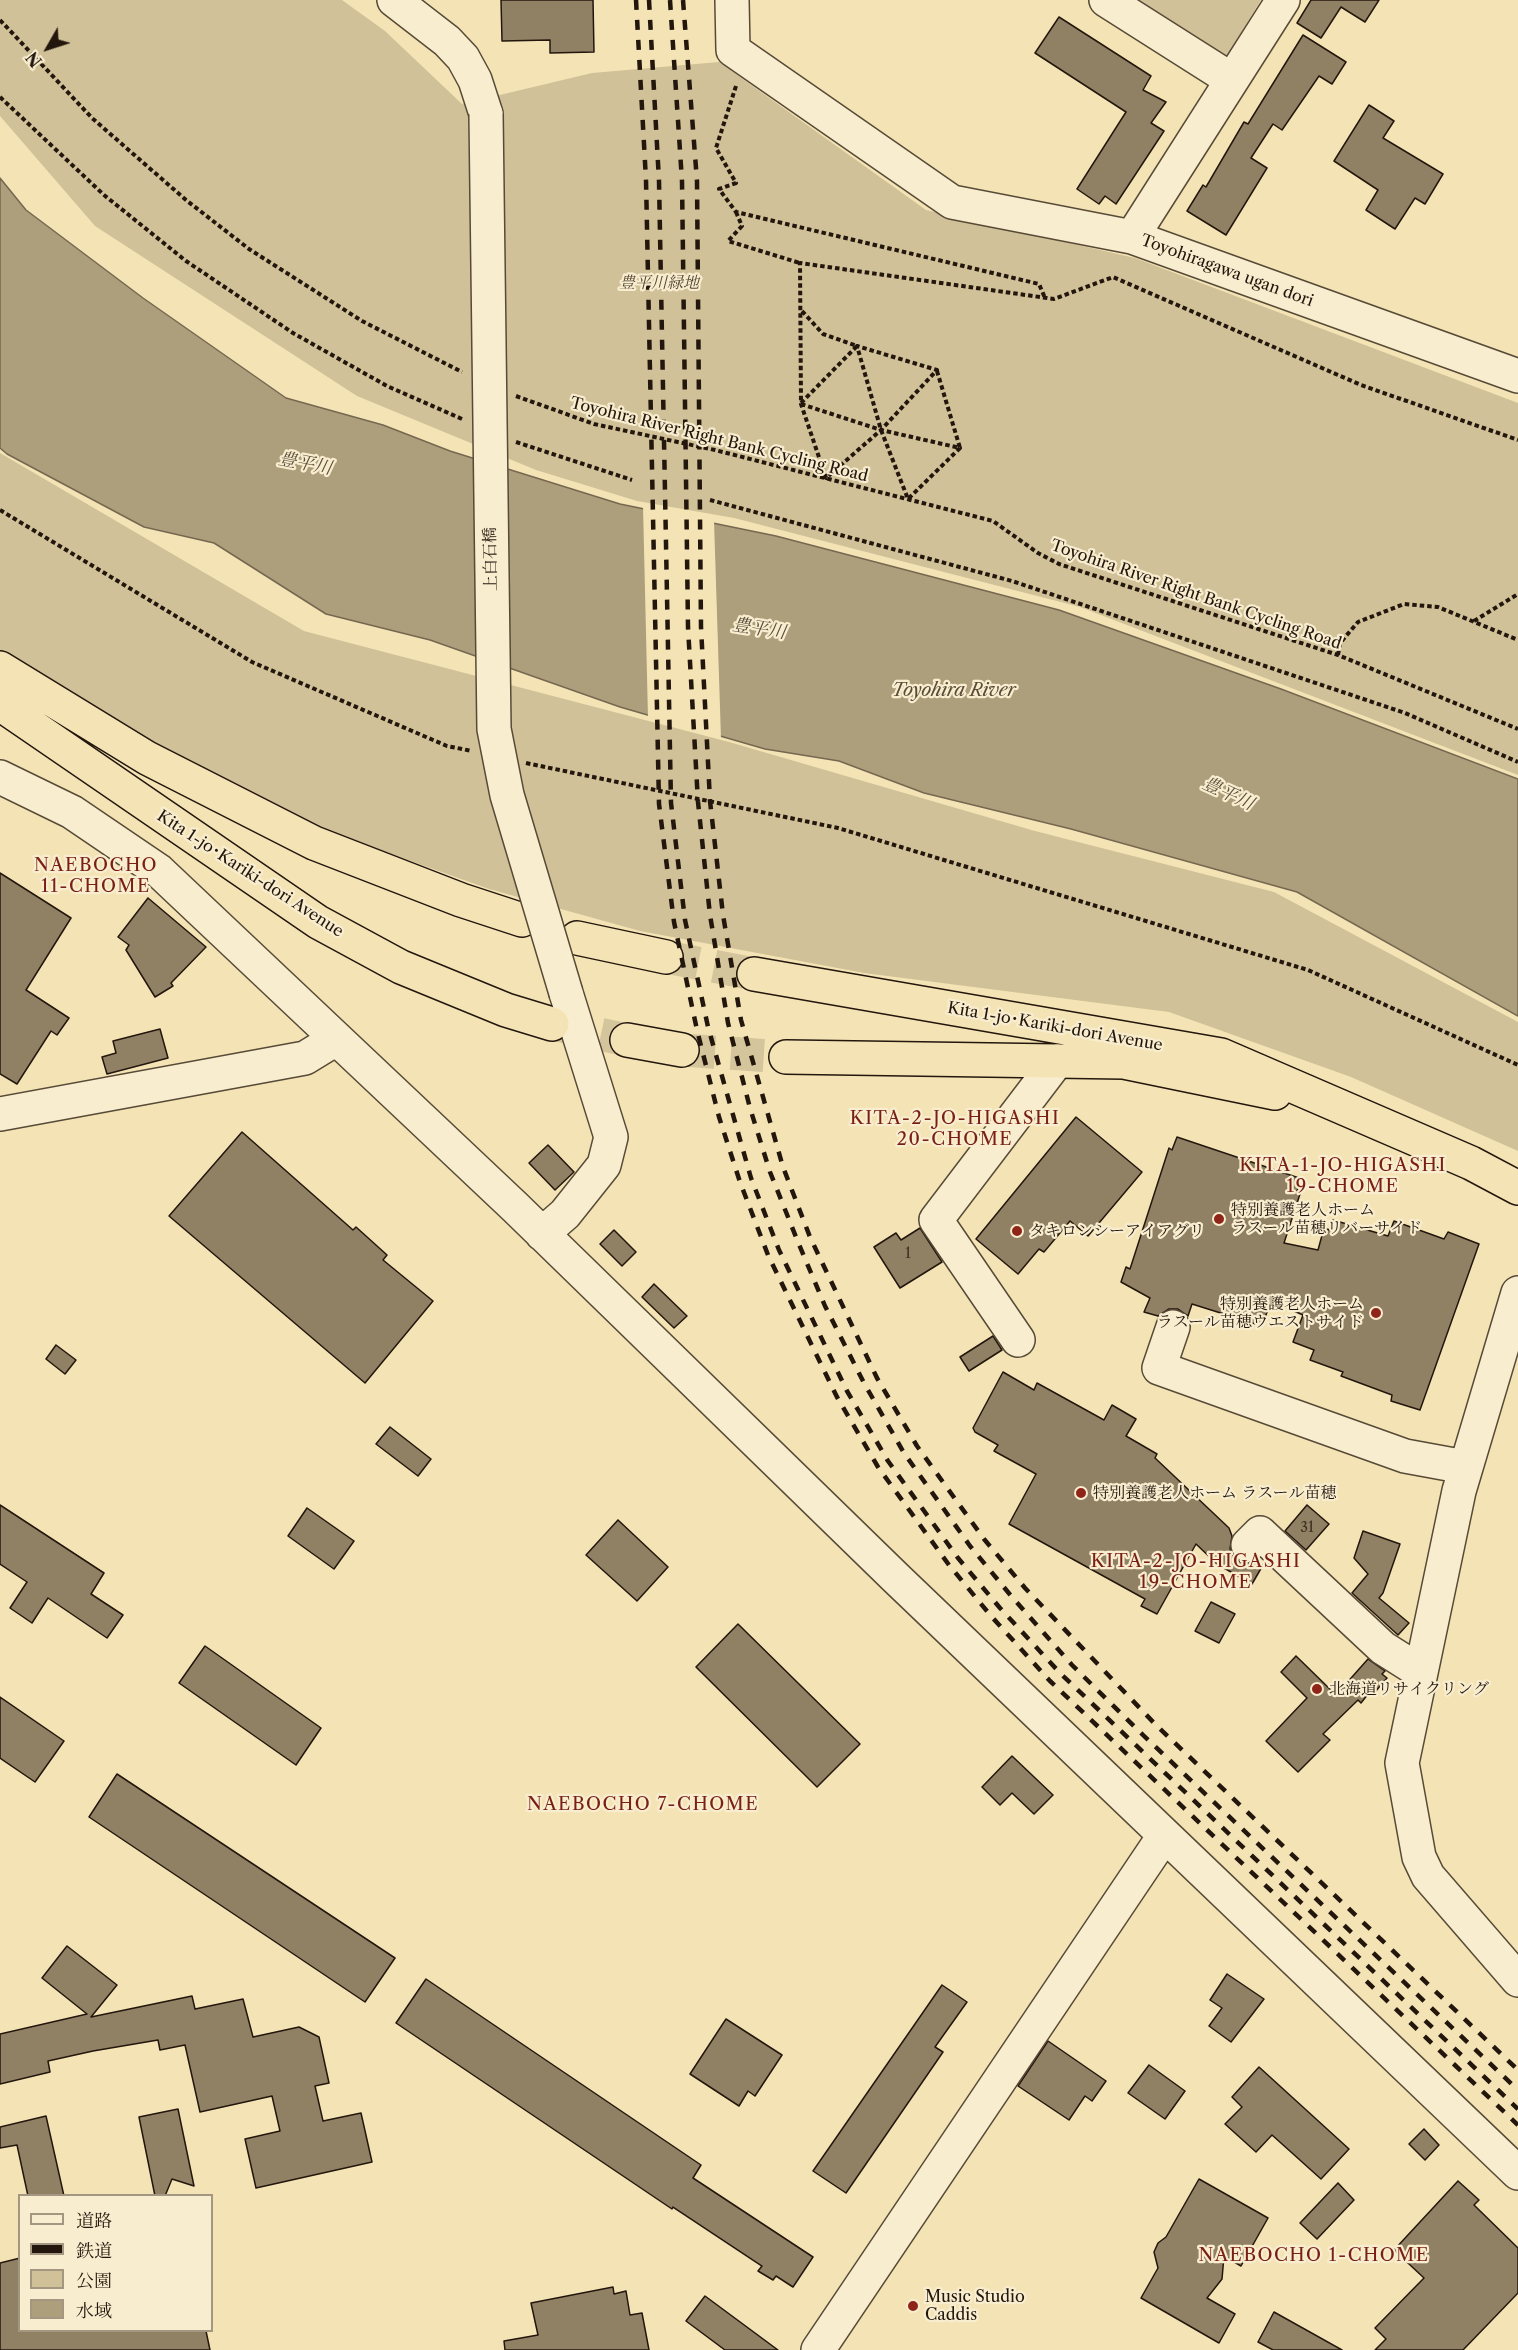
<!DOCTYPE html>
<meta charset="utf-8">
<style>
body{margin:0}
#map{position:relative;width:1518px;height:2350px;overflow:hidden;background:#f4e4b5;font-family:"Libre Caslon Text","Noto Serif JP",serif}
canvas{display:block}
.legend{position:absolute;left:18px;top:2194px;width:195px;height:138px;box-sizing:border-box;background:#f8edcf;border:2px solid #a39781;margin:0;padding:8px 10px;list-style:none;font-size:18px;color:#23160d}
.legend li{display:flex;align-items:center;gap:12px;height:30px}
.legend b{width:30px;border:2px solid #a39781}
.north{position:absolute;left:18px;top:18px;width:60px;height:60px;-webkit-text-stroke:4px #f8edcf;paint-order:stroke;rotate:231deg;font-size:16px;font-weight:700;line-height:24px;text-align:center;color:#23160d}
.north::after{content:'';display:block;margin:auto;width:21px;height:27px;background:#23160d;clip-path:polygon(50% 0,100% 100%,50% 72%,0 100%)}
</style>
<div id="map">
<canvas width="1518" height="2350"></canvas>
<ul class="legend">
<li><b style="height:8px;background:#f8edcf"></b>道路</li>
<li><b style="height:8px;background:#23160d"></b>鉄道</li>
<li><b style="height:16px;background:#d0c198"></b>公園</li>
<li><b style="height:16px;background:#ad9e7c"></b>水域</li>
</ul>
<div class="north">N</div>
</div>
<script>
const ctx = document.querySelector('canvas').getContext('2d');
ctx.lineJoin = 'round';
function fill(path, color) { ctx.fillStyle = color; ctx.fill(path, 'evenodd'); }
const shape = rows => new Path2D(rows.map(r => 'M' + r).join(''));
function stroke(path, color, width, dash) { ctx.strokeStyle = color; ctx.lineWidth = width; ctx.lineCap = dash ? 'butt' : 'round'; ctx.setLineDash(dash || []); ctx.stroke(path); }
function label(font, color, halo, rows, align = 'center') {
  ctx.font = font + ' "Libre Caslon Text","Noto Serif JP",serif'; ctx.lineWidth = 4.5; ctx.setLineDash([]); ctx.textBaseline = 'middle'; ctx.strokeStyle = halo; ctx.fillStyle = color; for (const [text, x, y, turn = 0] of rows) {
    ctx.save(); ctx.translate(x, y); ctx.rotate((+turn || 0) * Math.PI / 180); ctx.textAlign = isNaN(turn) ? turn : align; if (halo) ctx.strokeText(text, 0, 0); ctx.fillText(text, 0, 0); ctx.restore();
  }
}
fill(shape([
 [0,0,342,0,385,31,462,104,592,73,719,62,926,210,1135,258,1518,403,1518,775,1080,607,734,518,637,501,536,470,357,396,95,226,0,116],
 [1134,0,1261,0,1225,59],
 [0,453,304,631,729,742,1035,831,1274,892,1518,1022,1518,1151,1351,1077,1169,1012,864,973,640,931,489,889,246,802,0,659]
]), '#d0c198');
const water = shape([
 [0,178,26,210,143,298,286,398,383,425,450,451,620,504,776,536,1059,610,1281,689,1518,779,1518,1016,1297,892,1071,829,924,793,839,761,765,749,620,707,430,640,326,614,214,543,144,527,7,454,0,448,0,178]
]);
fill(water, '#ad9e7c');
stroke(water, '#766850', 1.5);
fill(shape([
 [643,506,714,521,721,739,648,718]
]), '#f4e4b5');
const building = shape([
 [501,0,593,0,594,52,550,53,550,40,502,41,501,0],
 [1311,0,1379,0,1365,22,1341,7,1321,38,1297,23,1311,0],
 [1059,17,1151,76,1143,90,1166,102,1151,123,1164,131,1116,204,1105,196,1099,204,1077,189,1126,112,1035,53,1059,17],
 [1303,35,1346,62,1332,84,1319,76,1282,130,1273,124,1251,158,1267,168,1226,235,1187,211,1203,185,1206,187,1244,122,1248,124,1303,35],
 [1369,105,1394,121,1383,138,1443,174,1425,204,1415,198,1395,229,1366,210,1378,190,1334,161,1369,105],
 [0,873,71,918,26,990,69,1018,57,1035,51,1031,17,1084,0,1074,0,873],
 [148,898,206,947,171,983,173,986,155,997,126,950,129,945,118,937,148,898],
 [160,1029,168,1058,107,1074,102,1057,116,1053,113,1041,160,1029],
 [1076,1117,1142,1172,1088,1236,1070,1221,1044,1252,1039,1249,1018,1274,976,1239,1076,1117],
 [242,1132,353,1230,356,1227,387,1255,383,1260,433,1301,365,1383,169,1216,242,1132],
 [1177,1137,1302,1179,1297,1191,1300,1194,1284,1243,1318,1250,1324,1228,1329,1230,1333,1220,1388,1236,1394,1221,1444,1239,1448,1232,1479,1244,1420,1410,1391,1401,1392,1395,1341,1376,1343,1372,1310,1360,1314,1350,1293,1342,1303,1315,1271,1301,1262,1326,1192,1304,1188,1316,1178,1309,1169,1309,1158,1316,1144,1312,1150,1298,1121,1282,1126,1267,1130,1269,1169,1148,1172,1150,1177,1137],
 [548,1145,574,1172,555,1190,529,1163,548,1145],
 [920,1228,942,1262,900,1288,874,1247,896,1233,901,1240,920,1228],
 [614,1230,636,1252,622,1266,600,1244,614,1230],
 [654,1284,687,1316,674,1328,642,1297,654,1284],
 [993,1336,1002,1350,969,1371,960,1357,993,1336],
 [56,1345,76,1360,65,1374,46,1359,56,1345],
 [1003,1372,1034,1390,1037,1383,1104,1420,1112,1405,1136,1419,1126,1436,1157,1454,1155,1458,1229,1528,1232,1536,1230,1549,1235,1559,1244,1563,1256,1562,1263,1565,1252,1584,1217,1564,1196,1544,1157,1614,1141,1606,1145,1599,1009,1524,1036,1474,994,1451,998,1445,975,1432,973,1428,1003,1372],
 [390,1427,431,1459,418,1476,376,1444,390,1427],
 [0,1505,104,1573,91,1594,123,1615,107,1638,48,1598,32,1623,10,1608,27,1582,0,1564,0,1505],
 [1307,1505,1329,1524,1306,1550,1285,1531,1307,1505],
 [307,1508,354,1541,334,1569,288,1536,307,1508],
 [618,1520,668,1567,637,1601,586,1555,618,1520],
 [1363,1531,1400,1544,1383,1593,1379,1598,1409,1623,1398,1635,1352,1593,1368,1574,1354,1558,1363,1531],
 [1211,1602,1235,1614,1219,1643,1195,1631,1211,1602],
 [738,1624,860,1744,817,1787,696,1667,738,1624],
 [205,1646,321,1728,296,1765,179,1683,205,1646],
 [1296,1656,1336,1695,1368,1659,1385,1671,1382,1674,1387,1678,1375,1692,1372,1689,1361,1703,1358,1700,1323,1734,1330,1740,1298,1772,1266,1741,1307,1698,1281,1672,1296,1656],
 [0,1697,64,1741,35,1782,0,1758,0,1697],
 [1012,1756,1053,1795,1034,1814,1012,1793,1000,1805,982,1787,1012,1756],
 [117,1774,395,1958,365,2002,89,1817,117,1774],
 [67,1946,117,1985,91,2017,192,1996,195,2009,243,1999,253,2037,299,2027,319,2037,329,2083,315,2086,323,2121,361,2113,372,2162,256,2188,245,2139,280,2131,272,2096,200,2112,185,2045,160,2050,158,2040,93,2051,48,2061,50,2072,0,2084,0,2034,87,2014,42,1978,67,1946],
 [1227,1974,1264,1999,1231,2042,1209,2026,1222,2008,1210,2000,1227,1974],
 [426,1979,701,2165,693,2178,813,2257,793,2287,776,2276,773,2280,758,2271,762,2266,673,2207,672,2209,396,2023,426,1979],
 [942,1985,967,2002,935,2047,943,2052,846,2193,813,2171,942,1985],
 [726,2019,782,2055,755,2096,748,2091,739,2106,690,2074,726,2019],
 [1048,2041,1106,2081,1092,2101,1085,2096,1069,2120,1018,2086,1048,2041],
 [1149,2065,1185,2091,1165,2119,1128,2093,1149,2065],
 [1259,2067,1349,2149,1321,2179,1272,2135,1256,2152,1225,2124,1242,2107,1232,2097,1259,2067],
 [178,2109,194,2186,172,2179,165,2196,155,2196,139,2117,178,2109],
 [46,2116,64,2196,28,2196,17,2145,0,2148,0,2127,46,2116],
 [1424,2129,1439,2145,1425,2160,1409,2144,1424,2129],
 [1199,2179,1268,2218,1241,2266,1224,2256,1222,2279,1207,2298,1235,2314,1219,2343,1141,2298,1158,2268,1154,2252,1158,2243,1166,2237,1199,2179],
 [1458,2181,1479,2200,1474,2205,1518,2248,1518,2293,1463,2350,1375,2350,1386,2339,1375,2328,1424,2278,1394,2250,1458,2181],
 [1338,2183,1354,2200,1317,2239,1300,2223,1338,2183],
 [20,2258,20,2331,206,2331,210,2350,0,2350,0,2263,20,2258],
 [613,2287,614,2294,626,2291,630,2315,642,2313,649,2350,505,2350,504,2341,538,2335,531,2303,613,2287],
 [705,2296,778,2350,725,2350,686,2321,705,2296],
 [1274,2312,1342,2350,1273,2350,1258,2342,1274,2312]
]);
fill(building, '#908164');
stroke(building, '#23160d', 1.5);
stroke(shape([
 [666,957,754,974],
 [553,1024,627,1040],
 [682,1050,786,1057]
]), '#d5c59c', 33, [33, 16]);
const minor = shape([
 [394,0,447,41,463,58,475,80,486,114],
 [732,0,733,50,952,202,1132,237],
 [1106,0,1232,80],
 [1283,0,1132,237,1518,376],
 [0,777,72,812,159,871,515,1207,896,1578,1518,2173],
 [0,1114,305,1058,336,1039],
 [542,1234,565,1214,604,1165,611,1137,566,993],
 [1518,1293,1459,1491,1402,1763,1419,1857,1428,1876,1518,1980],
 [1173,1327,1159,1368,1405,1456,1465,1467],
 [1018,1340,936,1220,1057,1061],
 [1248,1545,1260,1533,1383,1648,1421,1672],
 [818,2350,1164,1836]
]);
const highway = shape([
 [0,668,147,758,314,843,461,900,522,920],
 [0,704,318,922,401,967,506,1010,552,1024],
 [577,938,666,957],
 [754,974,1221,1055,1471,1163,1518,1188],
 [627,1040,682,1050],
 [786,1057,1124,1062,1275,1093]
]);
stroke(minor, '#574a37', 36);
stroke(highway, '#23160d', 36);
stroke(shape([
 [0,20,92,118,186,200,249,249,362,321,462,372],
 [736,86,716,148,736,183,719,189,736,212,1039,284,1045,298],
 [0,97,104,195,186,261,293,333,387,386,462,419],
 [736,212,742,226,728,241,800,263],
 [937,371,960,448],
 [516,396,594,424,715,450,993,521,1038,553,1059,564,1338,655,1518,729],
 [801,403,857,346,823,334,801,310],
 [801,404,881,430,960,448,908,499,881,430,857,346,937,370,881,430,826,478,801,404,800,263,1054,299,1113,277,1361,385,1518,440],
 [516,442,632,480],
 [710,500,1012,581,1405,713,1518,762],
 [0,510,252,662,447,746,472,751],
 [1474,621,1518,594],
 [1338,655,1340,643,1358,622,1404,604,1438,607,1518,640],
 [526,763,838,828,1308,970,1518,1065]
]), '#23160d', 4, [4.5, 3]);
stroke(minor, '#f8edcf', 33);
stroke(highway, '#f4e4b5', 33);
stroke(shape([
 [636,0,646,180,659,804,674,922,697,1030,719,1117,740,1182,768,1255,837,1397,878,1467,949,1565,991,1616,1050,1681,1518,2125],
 [649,0,659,181,671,803,685,920,708,1027,751,1178,779,1250,847,1391,888,1461,958,1558,1000,1608,1060,1673,1518,2109],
 [670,0,682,181,688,627,698,802,710,915,728,1023,750,1108,770,1172,798,1242,825,1306,864,1383,904,1453,970,1546,1012,1597,1072,1665,1143,1735,1518,2090],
 [683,0,697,181,701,627,710,801,723,915,741,1020,783,1167,810,1237,877,1378,917,1446,984,1539,1025,1588,1156,1725,1518,2070]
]), '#23160d', 4.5, [10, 10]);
const minorBridge = shape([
 [486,114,494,729,507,795,566,993]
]);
stroke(minorBridge, '#574a37', 36, []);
stroke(minorBridge, '#f8edcf', 33);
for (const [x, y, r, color] of [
 [1219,1219,6,"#8f2418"],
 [1017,1231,6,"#8f2418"],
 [1376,1313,6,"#8f2418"],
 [1081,1493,6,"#8f2418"],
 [1317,1689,6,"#8f2418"],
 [913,2306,6,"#8f2418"]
]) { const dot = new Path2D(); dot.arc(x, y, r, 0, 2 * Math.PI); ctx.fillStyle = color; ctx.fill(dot); stroke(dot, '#f8edcf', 2); }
label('14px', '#3e3123', null, [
 ["1",908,1254],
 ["31",1307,1528]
]);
label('16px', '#23160d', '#f8edcf', [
 ["Toyohiragawa ugan dori",1227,271,20],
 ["Toyohira River Right Bank Cycling Road",719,440,14],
 ["上白石橋",491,559,-91],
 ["Toyohira River Right Bank Cycling Road",1196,595,19],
 ["Kita 1-jo･Kariki-dori Avenue",250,874,33],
 ["Kita 1-jo･Kariki-dori Avenue",1055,1027,10]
]);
label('italic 16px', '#574937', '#f8edcf', [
 ["豊平川緑地",659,283]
]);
label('16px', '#23160d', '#f8edcf', [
 ["特別養護老人ホーム",1231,1210],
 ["ラスール苗穂リバーサイド",1231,1228],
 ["タキロンシーアイアグリ",1029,1231],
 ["特別養護老人ホーム",1364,1304,"right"],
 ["ラスール苗穂ウエストサイド",1364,1322,"right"],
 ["特別養護老人ホーム ラスール苗穂",1093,1493],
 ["北海道リサイクリング",1329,1689],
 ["Music Studio",925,2297],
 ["Caddis",925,2315]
], 'left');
label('italic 18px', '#5a4c39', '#f8edcf', [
 ["豊平川",305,464,11],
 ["豊平川",759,629,9],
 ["Toyohira River",954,691],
 ["豊平川",1228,794,25]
]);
ctx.letterSpacing = '1.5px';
label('18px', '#7a1f14', '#f8edcf', [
 ["NAEBOCHO",96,866],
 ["11-CHOME",96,887],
 ["KITA-2-JO-HIGASHI",955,1119],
 ["20-CHOME",955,1140],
 ["KITA-1-JO-HIGASHI",1343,1166],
 ["19-CHOME",1343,1187],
 ["KITA-2-JO-HIGASHI",1196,1562],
 ["19-CHOME",1196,1583],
 ["NAEBOCHO 7-CHOME",643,1805],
 ["NAEBOCHO 1-CHOME",1314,2256]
]);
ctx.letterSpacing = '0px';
</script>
